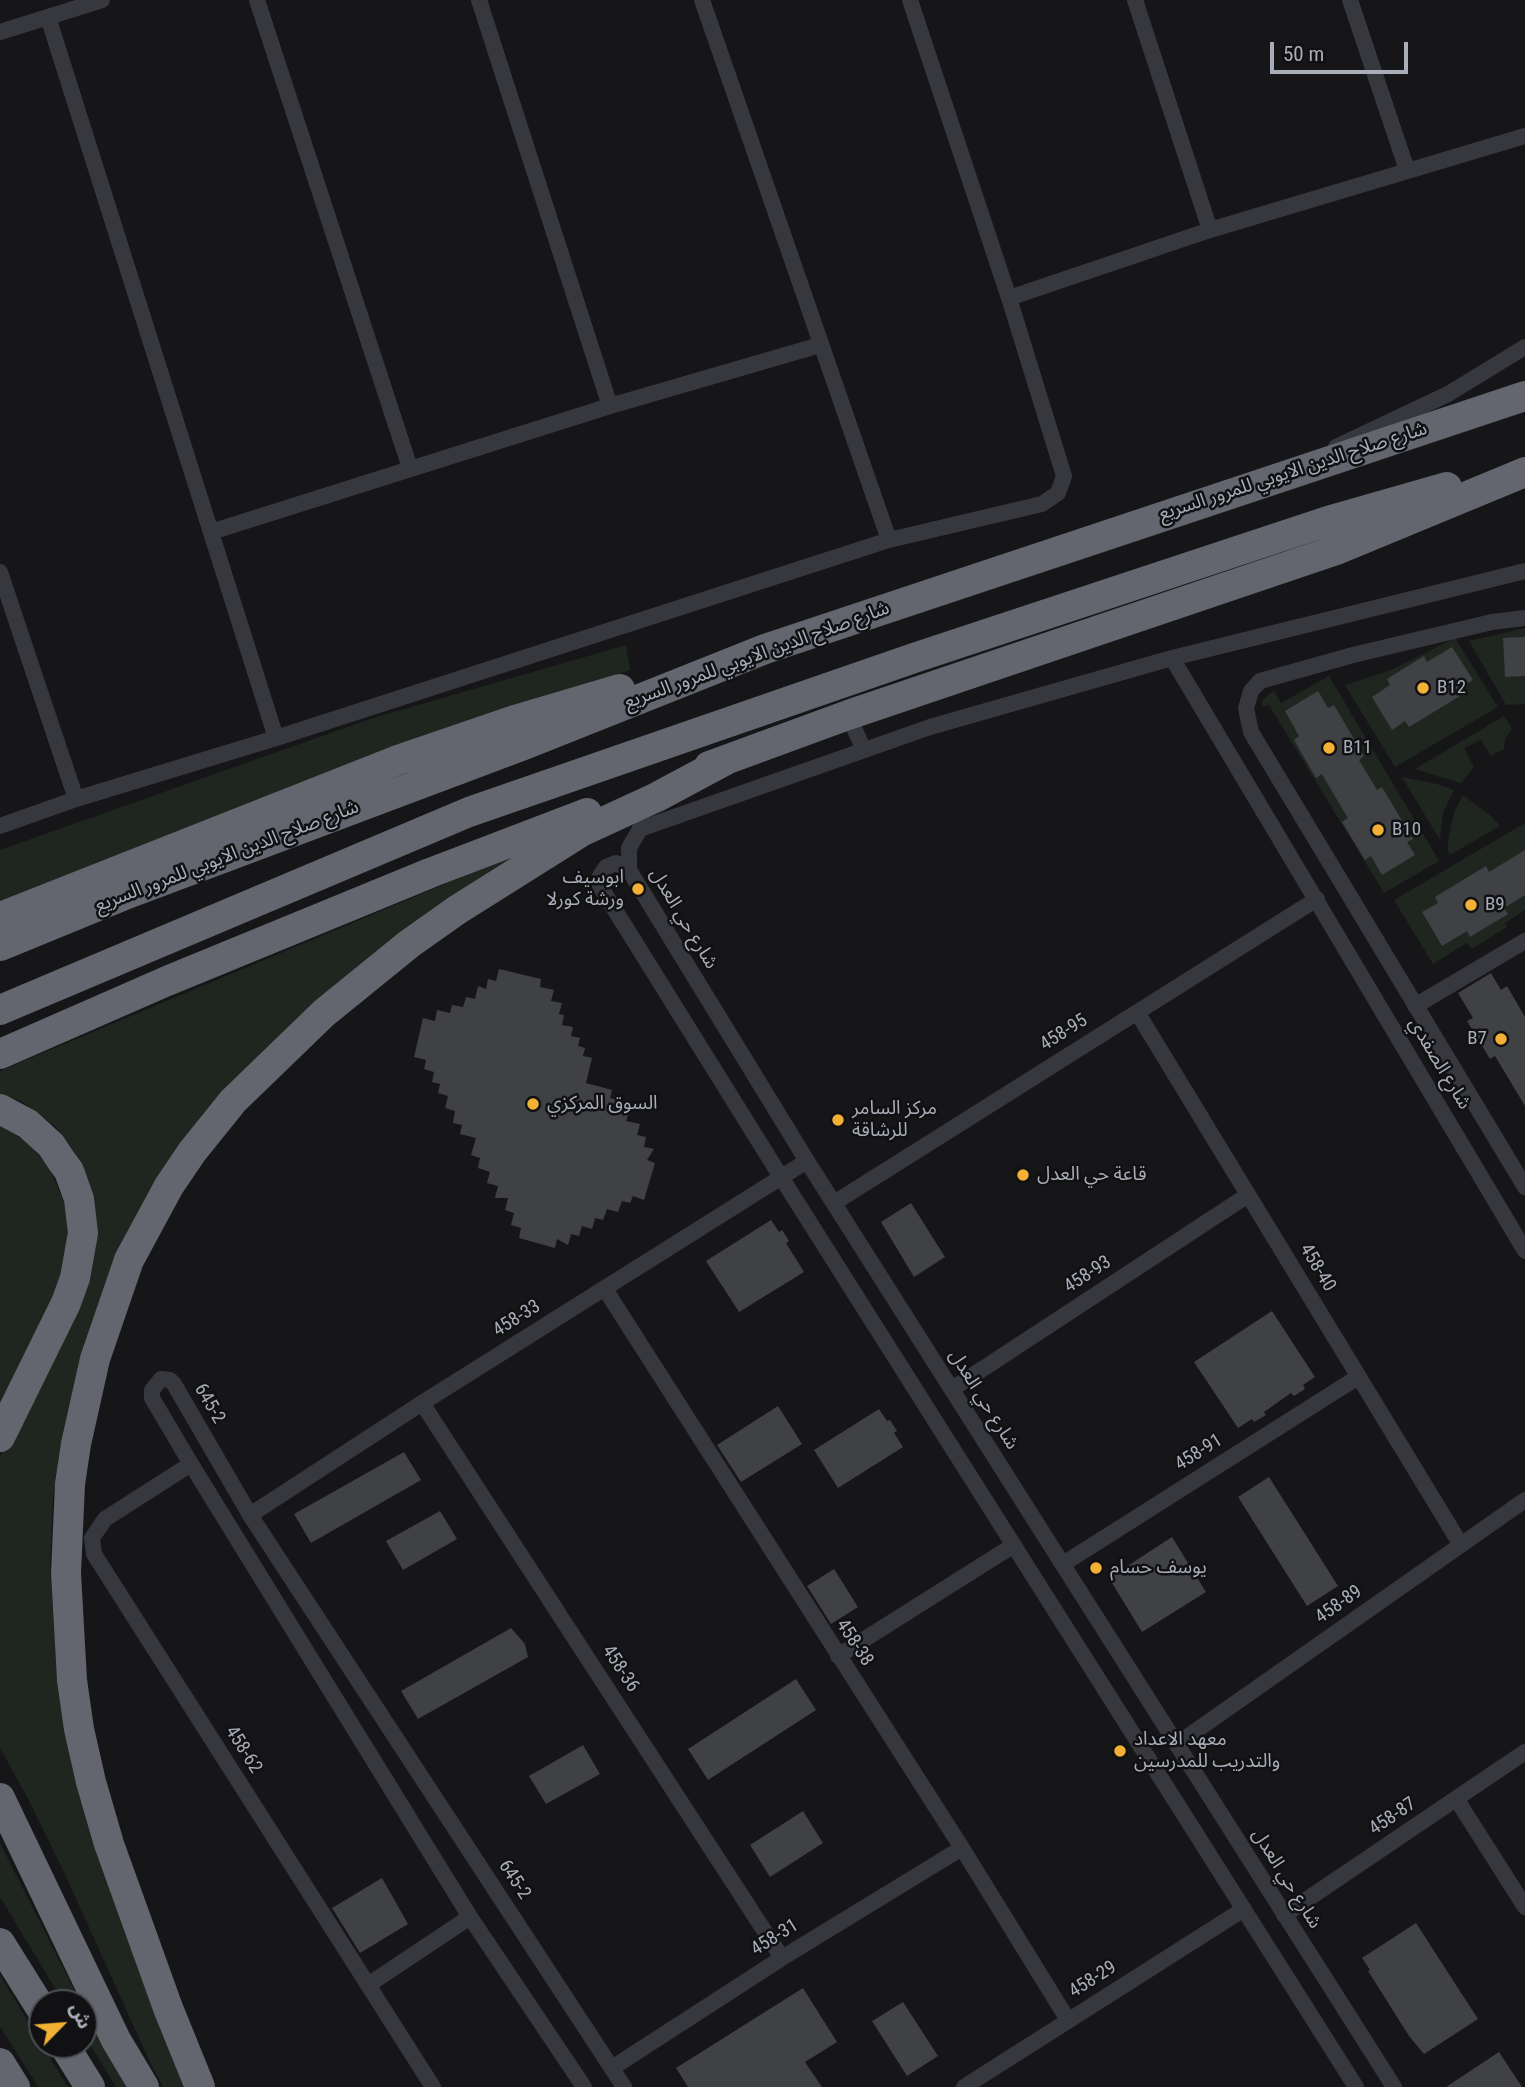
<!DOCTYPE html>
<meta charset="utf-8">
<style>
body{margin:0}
#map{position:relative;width:1525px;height:2087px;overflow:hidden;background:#161618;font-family:"Roboto Condensed","Noto Sans Arabic",sans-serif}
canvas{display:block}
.north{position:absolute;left:28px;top:1989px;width:70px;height:70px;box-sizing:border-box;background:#111113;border:2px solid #4d4f55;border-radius:50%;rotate:65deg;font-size:19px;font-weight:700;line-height:28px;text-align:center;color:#a8adb8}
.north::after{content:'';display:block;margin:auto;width:24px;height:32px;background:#f2b134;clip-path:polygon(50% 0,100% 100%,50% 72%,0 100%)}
.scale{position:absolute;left:1270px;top:42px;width:138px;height:32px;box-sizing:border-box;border:4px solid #a8adb8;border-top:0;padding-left:9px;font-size:21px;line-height:24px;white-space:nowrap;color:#a8adb8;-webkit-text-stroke:5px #111113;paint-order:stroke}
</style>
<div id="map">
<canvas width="1525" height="2087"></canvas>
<div class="north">ش</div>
<div class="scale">50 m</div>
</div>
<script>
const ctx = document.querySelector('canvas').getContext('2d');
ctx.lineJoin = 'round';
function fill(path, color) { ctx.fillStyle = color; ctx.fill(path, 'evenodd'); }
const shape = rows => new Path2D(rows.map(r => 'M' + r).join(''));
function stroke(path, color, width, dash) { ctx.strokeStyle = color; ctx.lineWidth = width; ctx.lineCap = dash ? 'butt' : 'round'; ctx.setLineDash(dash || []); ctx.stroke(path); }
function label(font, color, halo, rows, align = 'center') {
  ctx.font = font + ' "Roboto Condensed","Noto Sans Arabic",sans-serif'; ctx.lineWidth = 5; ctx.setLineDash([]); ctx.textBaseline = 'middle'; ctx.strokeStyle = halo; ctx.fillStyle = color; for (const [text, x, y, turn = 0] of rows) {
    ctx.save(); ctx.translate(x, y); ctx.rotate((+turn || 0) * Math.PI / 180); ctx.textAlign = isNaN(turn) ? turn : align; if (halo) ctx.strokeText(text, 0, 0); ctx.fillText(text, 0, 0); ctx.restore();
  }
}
fill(shape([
 [1525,628,1525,704,1506,705,1469,641],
 [1455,638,1498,707,1395,767,1345,685,1391,670],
 [626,645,630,670,376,753,0,901,0,850,373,718],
 [1329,676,1439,861,1384,893,1269,705,1263,707,1262,705,1263,699,1274,691,1281,703],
 [1504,716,1512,729,1505,739,1504,749,1491,756,1481,740,1464,748,1474,767,1461,783,1415,769],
 [1402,777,1437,784,1454,790,1443,813,1440,840],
 [1463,795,1491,816,1500,826,1450,855,1447,849,1451,825,1455,810],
 [1525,823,1525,910,1505,923,1507,927,1472,949,1467,943,1433,964,1394,900],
 [533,847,272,1044,83,1358,63,1434,53,1497,50,1566,56,1661,189,2087,163,2087,149,2060,63,1870,27,1797,0,1748,0,1457,48,1369,82,1165,69,1144,55,1126,21,1101,0,1094,0,1071],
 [0,1125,27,1142,50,1168,66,1208,69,1231,63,1278,0,1414],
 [0,1843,53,1948,81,2003,64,2003,0,1897],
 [0,1975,42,2045,68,2087,38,2087,0,2026],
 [84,2009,102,2043,127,2087,116,2087,84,2035]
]), '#1e261f');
fill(shape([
 [1525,637,1525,676,1505,677,1503,638],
 [1452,647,1473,680,1457,690,1460,696,1409,727,1405,721,1392,730,1372,697,1390,685,1387,679,1424,656,1427,662],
 [1318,691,1328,708,1334,705,1364,756,1359,760,1377,790,1382,787,1413,839,1407,842,1415,855,1382,875,1371,856,1365,860,1342,822,1348,818,1333,793,1322,774,1316,778,1294,740,1299,736,1285,711],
 [1525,850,1525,895,1504,908,1508,914,1470,937,1467,931,1442,946,1422,912,1438,903,1435,897,1486,866,1489,872],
 [499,969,541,979,540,987,554,990,551,1001,562,1003,559,1014,564,1015,562,1025,573,1027,571,1036,580,1038,578,1046,585,1048,583,1056,592,1058,586,1083,612,1090,610,1098,620,1100,618,1109,629,1112,626,1121,640,1124,637,1135,646,1137,644,1147,654,1149,647,1160,655,1163,644,1200,633,1196,630,1203,622,1201,618,1212,607,1209,603,1220,595,1218,592,1229,582,1226,579,1236,571,1234,568,1245,557,1239,555,1248,519,1238,521,1228,511,1225,514,1213,505,1210,508,1198,495,1198,498,1186,487,1183,490,1172,478,1168,480,1158,471,1155,476,1138,460,1134,462,1125,453,1123,455,1111,445,1108,448,1096,438,1093,440,1084,432,1082,434,1072,424,1069,426,1060,414,1057,423,1018,435,1021,437,1010,450,1013,452,1005,463,1007,466,997,475,999,478,986,486,989,488,979,496,981],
 [1491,973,1501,990,1507,986,1525,1017,1525,1106,1495,1056,1490,1059,1467,1021,1473,1018,1458,993],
 [911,1203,945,1257,914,1277,881,1222],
 [771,1220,779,1232,782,1230,789,1241,786,1243,804,1272,739,1312,706,1261],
 [1272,1311,1315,1377,1303,1385,1305,1389,1294,1396,1291,1393,1264,1412,1266,1415,1254,1422,1252,1419,1238,1428,1194,1362],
 [778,1406,802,1444,741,1482,717,1445],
 [879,1409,887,1421,890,1420,897,1431,894,1433,903,1447,838,1488,814,1450],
 [404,1452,421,1480,311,1543,294,1514],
 [1269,1477,1338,1586,1307,1606,1238,1497],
 [440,1511,457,1539,403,1570,386,1541],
 [1172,1537,1206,1592,1142,1632,1109,1578],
 [834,1569,858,1607,831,1624,807,1586],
 [511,1628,525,1644,528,1657,418,1719,401,1691],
 [796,1679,816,1710,708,1780,688,1749],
 [583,1745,600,1774,546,1804,529,1776],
 [803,1811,823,1843,770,1877,750,1845],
 [382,1878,408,1924,360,1953,332,1908],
 [1416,1923,1478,2019,1424,2054,1409,2036,1368,1971,1370,1970,1362,1958],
 [803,1988,837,2042,805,2062,822,2087,688,2087,676,2068],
 [903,2002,938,2056,907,2076,872,2021],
 [1499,2052,1522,2087,1446,2087]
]), '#404145');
stroke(shape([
 [257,0,410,468],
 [479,0,610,406],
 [702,0,889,540],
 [1135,0,1210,230],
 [1350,0,1407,170],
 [48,17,276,738],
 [0,32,102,0],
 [1009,298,1210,230,1525,136],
 [1336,447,1448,394,1525,347],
 [211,532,610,406,820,345],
 [0,572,76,799],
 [1525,618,1492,622,1353,655,1260,681,1251,691,1246,708,1251,732,1525,1187],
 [1172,658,1525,1251],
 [848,715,864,750],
 [0,826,76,799,276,738,889,540,1042,504,1058,493,1064,476,1009,298,910,0],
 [629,870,629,848,640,829,930,727,1172,658,1525,571],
 [1415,1006,1525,941],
 [1137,1012,1461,1545],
 [834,1203,1317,899],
 [605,1289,962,1848,1068,2020],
 [952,1389,1248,1195],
 [422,1403,782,1958],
 [191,1464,105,1519,92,1538,94,1554,433,2087],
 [250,1515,422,1403,807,1161],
 [1063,1564,1358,1377],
 [838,1656,1014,1545],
 [1177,1744,1525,1500],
 [1457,1800,1525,1907],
 [1284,1915,1525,1752],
 [368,1985,470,1917],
 [612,2068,782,1958,962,1848],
 [584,2087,470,1917,191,1464,152,1398,152,1390,161,1379,170,1380,174,1384,250,1515,624,2087],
 [964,2087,1244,1909],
 [1356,2087,781,1177,600,886,600,876,606,867,616,863,629,870,807,1161,1394,2087]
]), '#37383d', 16);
stroke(shape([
 [709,766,848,715,1339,549,1525,472],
 [0,917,398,760,512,721,620,689],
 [0,946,122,896,524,745,765,649,1525,396],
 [0,1010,469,812,914,658,1328,521,1447,487],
 [0,1054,167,981,430,873,587,813],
 [0,1109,28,1124,51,1145,61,1160,69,1171,79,1199,83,1233,75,1278,66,1303,0,1437],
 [0,1798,116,2040,144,2087],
 [0,1943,42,2010],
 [64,2045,90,2087],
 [0,2063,15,2087],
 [200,2087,168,2008,109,1844,91,1782,79,1729,72,1680,66,1573,70,1484,76,1444,95,1359,129,1260,169,1186,192,1152,233,1101,324,1013,409,944,457,910,581,832,657,797,726,760]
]), '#63666e', 30);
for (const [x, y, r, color] of [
 [1423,688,7,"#f2b134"],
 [1329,748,7,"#f2b134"],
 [1378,830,7,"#f2b134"],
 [638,889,7,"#f2b134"],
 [1471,905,7,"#f2b134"],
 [1501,1039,7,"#f2b134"],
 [533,1104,7,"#f2b134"],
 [838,1120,7,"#f2b134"],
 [1023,1175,7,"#f2b134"],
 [1096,1568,7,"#f2b134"],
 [1120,1751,7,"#f2b134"]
]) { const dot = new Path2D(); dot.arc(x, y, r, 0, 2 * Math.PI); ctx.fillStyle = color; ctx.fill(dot); stroke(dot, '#111113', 2.5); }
label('19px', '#a8adb8', '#111113', [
 ["شارع صلاح الدين الايوبي للمرور السريع",1293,472,-18],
 ["شارع صلاح الدين الايوبي للمرور السريع",757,656,-20],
 ["شارع صلاح الدين الايوبي للمرور السريع",227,857,-21],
 ["شارع حي العدل",683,919,59],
 ["458-95",1064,1033,-32],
 ["شارع الصفدي",1439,1064,59],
 ["458-40",1317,1268,59],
 ["458-93",1088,1275,-33],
 ["458-33",517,1319,-32],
 ["شارع حي العدل",983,1400,58],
 ["645-2",209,1404,60],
 ["458-91",1199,1453,-32],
 ["458-89",1339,1605,-35],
 ["458-38",854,1643,57],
 ["458-36",620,1669,57],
 ["458-62",243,1750,58],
 ["458-87",1393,1817,-34],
 ["شارع حي العدل",1286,1879,58],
 ["645-2",514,1880,57],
 ["458-31",775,1938,-32],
 ["458-29",1093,1980,-32]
]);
label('19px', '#a8adb8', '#111113', [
 ["B12",1437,688],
 ["B11",1343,748],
 ["B10",1392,830],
 ["ابوسيف",624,878,"right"],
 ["ورشة كورلا",624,900,"right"],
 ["B9",1485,905],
 ["B7",1487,1039,"right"],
 ["السوق المركزي",547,1104],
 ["مركز السامر",852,1109],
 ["للرشاقة",852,1131],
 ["قاعة حي العدل",1037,1175],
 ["يوسف حسام",1110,1568],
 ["معهد الاعداد",1134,1740],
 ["والتدريب للمدرسين",1134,1762]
], 'left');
</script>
